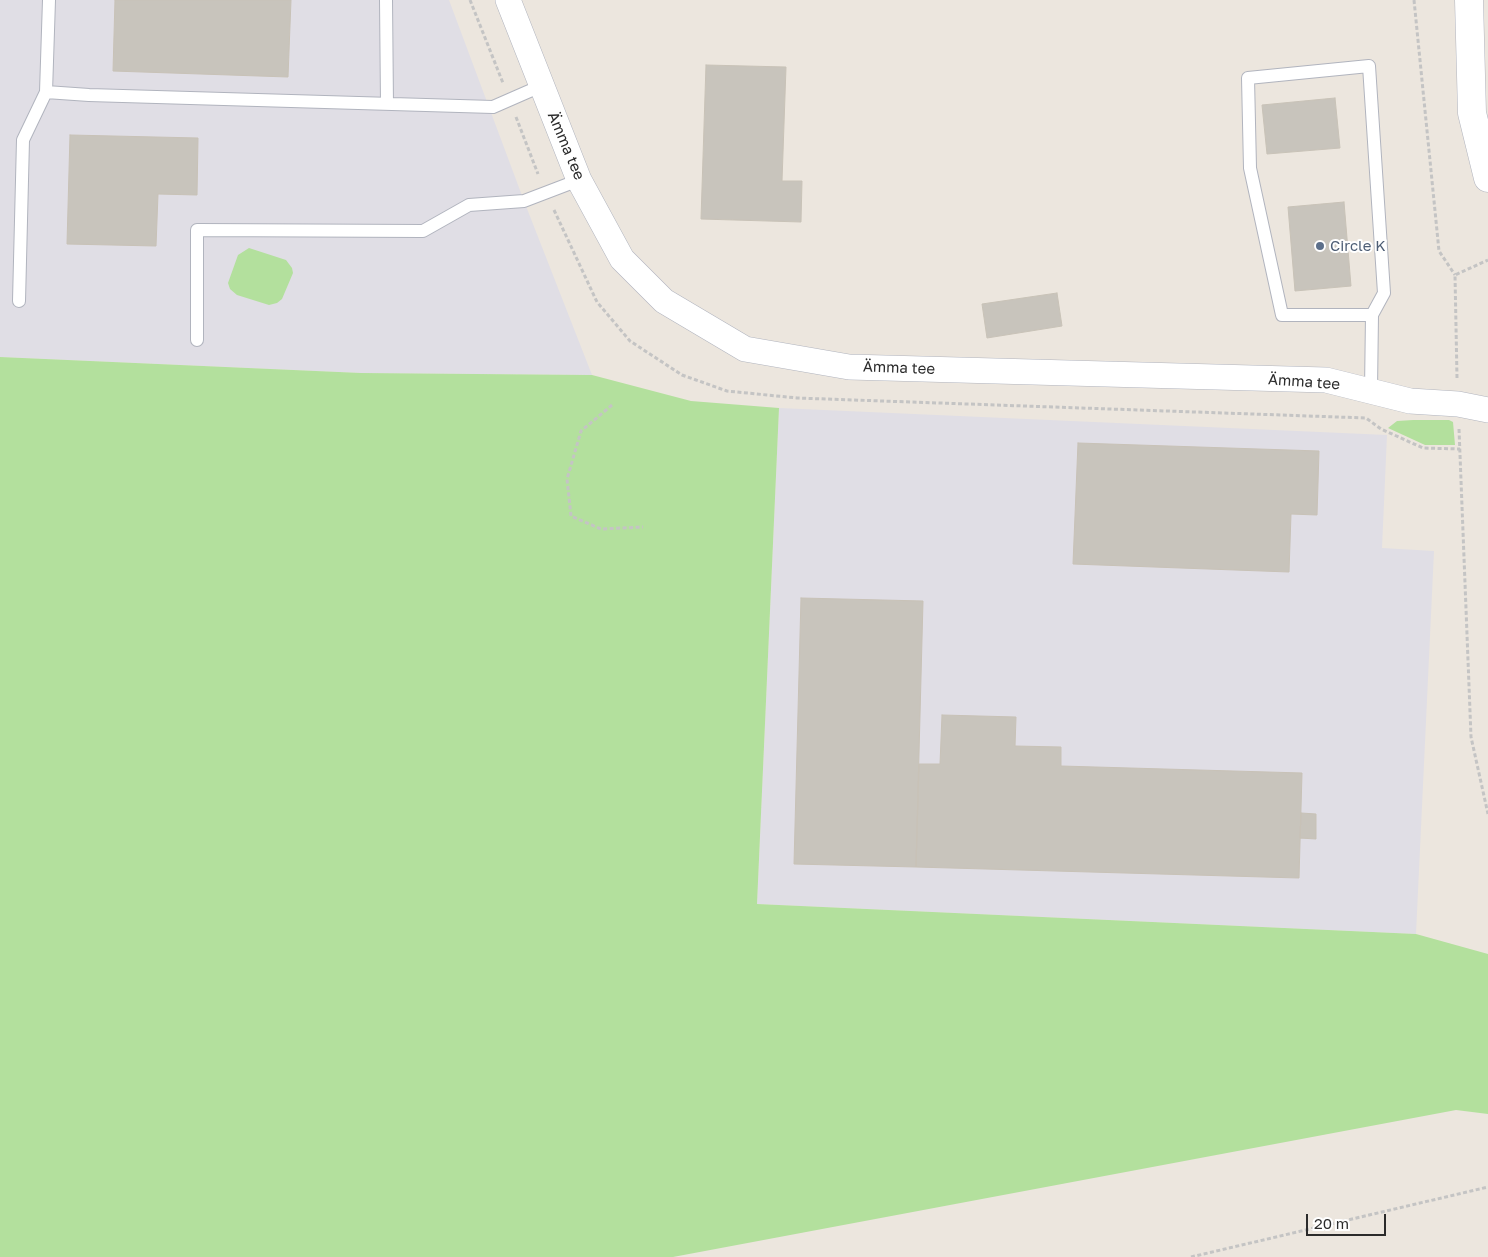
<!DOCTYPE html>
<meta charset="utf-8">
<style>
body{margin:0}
#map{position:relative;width:1488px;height:1257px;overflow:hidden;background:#ece6de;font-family:"Golos Text",sans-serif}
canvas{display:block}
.scale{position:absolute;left:1306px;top:1214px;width:80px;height:22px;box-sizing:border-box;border:2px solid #2b2b2b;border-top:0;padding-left:6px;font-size:15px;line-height:18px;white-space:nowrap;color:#2b2b2b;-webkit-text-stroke:4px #fff;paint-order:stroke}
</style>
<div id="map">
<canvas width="1488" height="1257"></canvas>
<div class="scale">20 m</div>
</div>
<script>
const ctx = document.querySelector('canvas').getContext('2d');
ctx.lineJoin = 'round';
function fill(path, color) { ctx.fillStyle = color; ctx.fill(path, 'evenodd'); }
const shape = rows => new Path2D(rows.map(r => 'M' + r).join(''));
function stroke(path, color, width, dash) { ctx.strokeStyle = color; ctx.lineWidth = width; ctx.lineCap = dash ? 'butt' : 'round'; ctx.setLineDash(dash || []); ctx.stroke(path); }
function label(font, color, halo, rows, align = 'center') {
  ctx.font = font + ' "Golos Text",sans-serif'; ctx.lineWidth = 4; ctx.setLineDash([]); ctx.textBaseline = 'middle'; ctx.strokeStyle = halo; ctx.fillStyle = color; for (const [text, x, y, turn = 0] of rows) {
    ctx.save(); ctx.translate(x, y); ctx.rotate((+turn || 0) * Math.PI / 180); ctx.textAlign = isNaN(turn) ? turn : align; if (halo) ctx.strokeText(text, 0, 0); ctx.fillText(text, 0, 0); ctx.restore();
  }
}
fill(shape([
 [0,0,449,0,524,201,592,375,361,373,0,357],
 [779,408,1387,435,1382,548,1434,551,1416,934,757,904]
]), '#e0dee5');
fill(shape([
 [249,248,286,260,292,268,293,273,282,299,277,303,269,305,237,295,230,289,228,283,238,255],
 [0,357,361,373,592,375,691,401,779,408,757,904,1416,934,1488,954,1488,1114,1456,1110,673,1257,0,1257],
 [1413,420,1449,420,1453,422,1455,445,1425,445,1388,428,1397,421]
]), '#b3e09d');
const building = shape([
 [115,0,291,0,288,77,113,71,115,0],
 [706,65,786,67,782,181,802,181,801,222,701,219,706,65],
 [1335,98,1340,148,1267,154,1262,105,1335,98],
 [70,135,198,138,197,195,158,194,156,246,67,244,70,135],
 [1344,202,1351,286,1295,291,1288,207,1344,202],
 [1057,293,1062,326,987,338,982,304,1057,293],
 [1078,443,1319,451,1317,515,1291,514,1289,572,1073,564,1078,443],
 [801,598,923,601,916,867,794,864,801,598],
 [942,715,1016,717,1015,746,1061,747,1061,766,1302,773,1299,878,916,867,919,764,940,764,942,715],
 [1301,813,1316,814,1316,839,1300,838,1301,813]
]);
fill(building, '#c8c4bc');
stroke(building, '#c8c2b7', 1);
const lane = shape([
 [49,0,46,92,89,95,493,107,541,86],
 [386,0,387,104],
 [19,301,23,140,46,92],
 [197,340,197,230,423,231,469,205,524,201,579,180],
 [1371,390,1372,315,1384,293,1369,66,1248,78,1250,168,1282,315,1372,315]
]);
const street = shape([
 [508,0,579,180,622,259,664,301,745,349,849,367,1326,380,1410,401,1458,404,1488,410]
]);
const secondary = shape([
 [1469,0,1472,113,1488,178]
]);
stroke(lane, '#b1b4be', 14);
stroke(street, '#b1b4be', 26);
stroke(secondary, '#b1b4be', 29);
stroke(shape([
 [470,0,503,83],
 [1414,0,1439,251,1455,275],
 [516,117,538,174],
 [554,210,597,302,630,341,682,375,727,391,797,398,1366,418,1381,429,1423,448,1460,449],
 [1457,378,1455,275,1488,260],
 [612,405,581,431,567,479,571,516,601,529,643,527],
 [1459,429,1471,737,1488,814],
 [1191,1257,1488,1187]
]), '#c4c4c4', 3, [4, 2.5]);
stroke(lane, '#fff', 12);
stroke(street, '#fff', 25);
stroke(secondary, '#fff', 28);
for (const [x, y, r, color] of [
 [1320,246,5,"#5c6f8a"]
]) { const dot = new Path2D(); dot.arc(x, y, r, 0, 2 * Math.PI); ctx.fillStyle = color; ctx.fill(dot); stroke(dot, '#fff', 2); }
label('15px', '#2b2b2b', '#fff', [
 ["Ämma tee",566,146,67],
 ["Ämma tee",899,368,2],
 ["Ämma tee",1304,382,4]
]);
label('15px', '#4e5e75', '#fff', [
 ["Circle K",1330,246]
], 'left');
</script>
